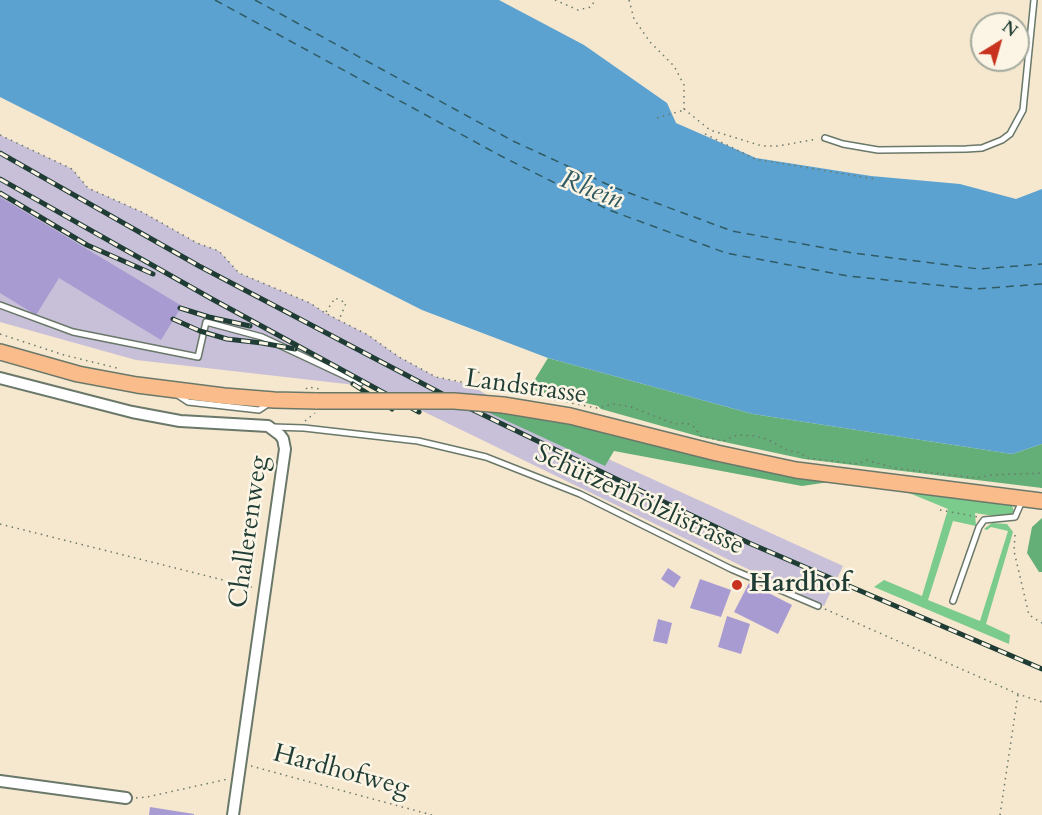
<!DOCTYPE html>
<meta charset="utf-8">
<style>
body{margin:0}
#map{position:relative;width:1042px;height:815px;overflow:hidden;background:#f6e7cf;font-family:Cardo,serif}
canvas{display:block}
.north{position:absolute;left:970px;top:12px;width:60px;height:60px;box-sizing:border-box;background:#fcf5e5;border:2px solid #a4ab9e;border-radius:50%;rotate:37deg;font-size:16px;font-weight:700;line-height:24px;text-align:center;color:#1f3d34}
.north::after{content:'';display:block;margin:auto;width:21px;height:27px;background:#c8321e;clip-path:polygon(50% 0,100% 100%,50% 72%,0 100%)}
</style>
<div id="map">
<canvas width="1042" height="815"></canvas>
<div class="north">N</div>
</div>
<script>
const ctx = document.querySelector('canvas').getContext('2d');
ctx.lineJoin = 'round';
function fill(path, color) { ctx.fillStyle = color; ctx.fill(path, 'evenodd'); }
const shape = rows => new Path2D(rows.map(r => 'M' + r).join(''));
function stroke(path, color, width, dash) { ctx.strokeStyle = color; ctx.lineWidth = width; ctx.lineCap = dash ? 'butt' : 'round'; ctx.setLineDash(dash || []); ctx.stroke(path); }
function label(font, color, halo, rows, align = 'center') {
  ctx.font = font + ' Cardo,serif'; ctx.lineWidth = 5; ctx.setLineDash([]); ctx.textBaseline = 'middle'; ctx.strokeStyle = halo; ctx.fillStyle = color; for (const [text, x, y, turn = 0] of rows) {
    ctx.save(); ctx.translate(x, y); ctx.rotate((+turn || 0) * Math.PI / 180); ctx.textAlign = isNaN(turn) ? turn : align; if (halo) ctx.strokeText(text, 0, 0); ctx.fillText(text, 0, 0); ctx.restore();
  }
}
fill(shape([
 [0,135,72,169,88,188,144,213,197,243,219,251,239,273,310,303,325,313,368,335,399,357,436,377,471,385,536,426,843,566,824,606,373,387,136,360,0,322]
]), '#c8bfd8');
fill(shape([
 [897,488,1006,502,1012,506,1014,511,1011,515,1000,517,975,513,976,526,953,521,928,600,980,621,1008,531,991,527,987,530,984,529,992,523,1007,524,1013,532,986,624,1010,635,1009,644,874,587,884,580,922,596,948,509]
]), '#7bcb8c');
fill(shape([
 [548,358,753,414,1012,454,1042,444,1042,488,804,459,701,437,601,409,598,406,529,389],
 [483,410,546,417,836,481,802,486,614,451,605,466],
 [1042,518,1042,572,1039,572,1027,553,1032,527]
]), '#64af78');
fill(shape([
 [0,0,499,0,584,45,667,103,676,123,756,158,871,176,960,184,1016,199,1042,189,1042,444,1012,454,753,414,548,358,422,310,0,97]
]), '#5ba2d1');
stroke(shape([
 [215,0,501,156,609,210,726,253,848,276,975,289,1042,284],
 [255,0,513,141,613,187,732,231,853,253,979,269,1042,264]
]), '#315b63', 1.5, [8, 6]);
fill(shape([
 [0,197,182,306,161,340,59,278,36,315,0,293],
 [668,568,681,577,674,588,661,579],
 [700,579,731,590,721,617,690,608],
 [749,583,792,605,778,634,734,612],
 [727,616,750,624,741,654,718,647],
 [658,619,672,623,667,644,653,641],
 [150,807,194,814,194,815,149,815]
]), '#a89bd2');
const lane = shape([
 [825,138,843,144,878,150,966,149,982,148,1002,140,1010,134,1023,110,1034,0],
 [0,305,73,332,198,357,206,322,262,337,360,383],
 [179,396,188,402,259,410,268,404],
 [272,427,304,428,418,441,486,457,580,494,731,569,818,606],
 [953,601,979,527,984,520,1015,517,1022,501]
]);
const street = shape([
 [0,378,132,412,180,421,268,426,280,435,283,439,285,449,233,815],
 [0,781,126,798]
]);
const primary = shape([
 [0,352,78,374,137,385,224,396,274,400,317,401],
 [503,405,570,416,717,453,796,470,1042,501]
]);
stroke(lane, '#6a786a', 8);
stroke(street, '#6a786a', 14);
stroke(primary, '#6a786a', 18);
stroke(shape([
 [555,0,578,10,591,7,595,0],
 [629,0,634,19,650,42,674,66,684,85,684,109],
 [684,109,710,130,762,146,778,146,817,139],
 [657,118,684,110],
 [705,134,755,159,875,179],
 [0,135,72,169,88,188,144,213,197,243,219,251,239,273,310,303,325,313,368,335,399,357,436,377,597,408,613,404,631,407,675,424,686,423,693,426,701,436,723,441,737,435,755,436,767,439,787,450,800,453,808,458,858,464,866,460,895,468,976,478,992,475,1042,473],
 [326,312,335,298,346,303,339,320],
 [0,334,64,355,117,368],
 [467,368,477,371,492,382,506,382,516,392],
 [306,389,308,387,320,389],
 [305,421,315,413],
 [940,510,978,517],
 [0,524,255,588],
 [1015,535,1014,551,1029,615,1042,623],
 [825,609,1018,694,1042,702],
 [251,766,432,815],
 [136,798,147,797,228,779],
 [1000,815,1018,694]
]), '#6a786a', 1.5, [1.5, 4.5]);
stroke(lane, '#fff', 5);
stroke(street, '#fff', 10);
stroke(primary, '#fabc8b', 15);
const rail = shape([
 [0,153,199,266,469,408,749,543,1042,669],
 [0,179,212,299,419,412],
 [0,193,87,245,153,274],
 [180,308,209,317,250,326],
 [173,319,200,331,227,339,262,343,295,349],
 [353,384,392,409]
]);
stroke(rail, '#1f3d34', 5);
stroke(rail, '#fcf5e5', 3, [9]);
const primaryBridge = shape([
 [317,401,454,401,503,405]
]);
stroke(primaryBridge, '#6a786a', 18, []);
stroke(primaryBridge, '#fabc8b', 15);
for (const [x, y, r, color] of [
 [737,585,6,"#c8321e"]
]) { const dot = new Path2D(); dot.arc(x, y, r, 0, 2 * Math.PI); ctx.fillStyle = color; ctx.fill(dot); stroke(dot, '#fcf5e5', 2); }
label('26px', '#1f3d34', '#fcf5e5', [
 ["Landstrasse",526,388,8],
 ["Schützenhölzlistrasse",639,501,25],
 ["Challerenweg",250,532,-82],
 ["Hardhofweg",341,772,15]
]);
label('bold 26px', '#1f3d34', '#fcf5e5', [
 ["Hardhof",749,585]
], 'left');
label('italic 27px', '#315b63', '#fcf5e5', [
 ["Rhein",591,191,21]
]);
</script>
